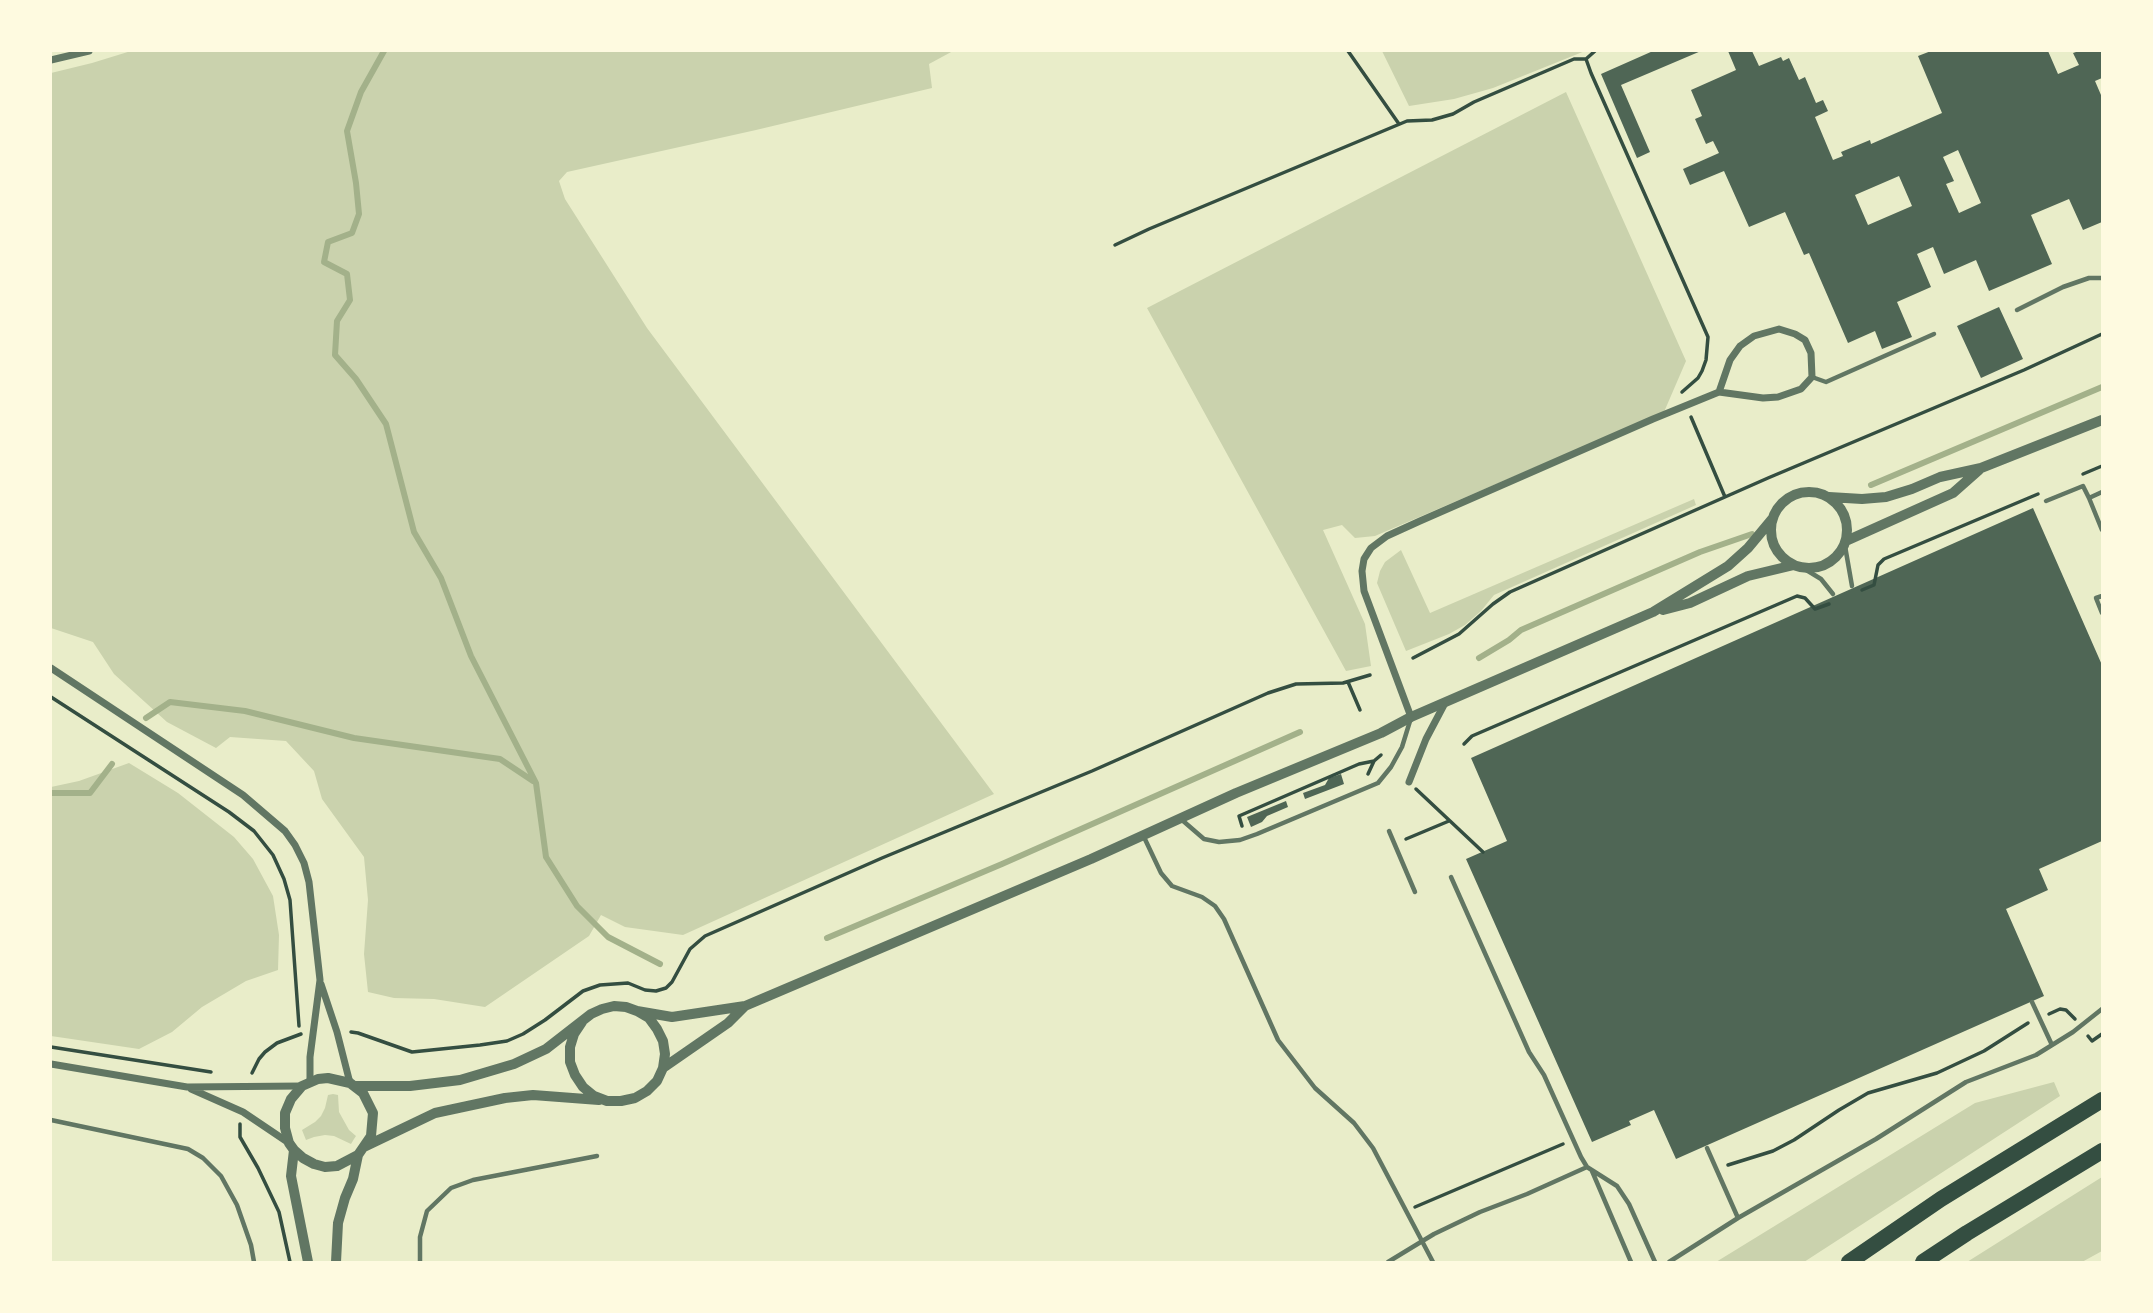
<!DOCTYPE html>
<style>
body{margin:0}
#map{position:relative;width:2153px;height:1313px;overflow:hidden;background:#e9edc9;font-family:"Roboto Condensed",sans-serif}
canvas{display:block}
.frame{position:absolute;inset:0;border:52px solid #fefae0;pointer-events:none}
</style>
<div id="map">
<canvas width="2153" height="1313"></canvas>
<div class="frame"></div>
</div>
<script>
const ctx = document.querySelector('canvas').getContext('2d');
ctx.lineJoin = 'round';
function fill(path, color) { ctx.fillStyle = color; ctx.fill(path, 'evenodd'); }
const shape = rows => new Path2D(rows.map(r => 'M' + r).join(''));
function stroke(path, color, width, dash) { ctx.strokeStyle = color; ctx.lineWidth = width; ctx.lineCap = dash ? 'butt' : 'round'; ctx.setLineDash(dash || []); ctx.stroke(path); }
fill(shape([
 [131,51,953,51,929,64,932,88,756,130,567,172,559,181,565,199,647,328,994,794,683,935,625,927,601,915,589,936,485,1007,434,999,394,998,368,992,364,954,368,900,364,857,322,799,314,771,286,741,230,737,216,748,167,722,114,674,93,642,51,628,51,73,92,63],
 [1382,51,1585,51,1493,88,1454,99,1409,106],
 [1566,92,1686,361,1664,412,1375,536,1355,538,1342,525,1323,530,1365,624,1371,666,1346,671,1147,308],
 [1694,499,1696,505,1494,595,1481,611,1465,625,1449,634,1406,651,1377,583,1380,571,1385,562,1401,550,1430,613],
 [129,763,178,793,234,837,253,859,273,896,279,935,278,970,246,981,202,1007,172,1032,139,1049,51,1036,51,787,79,781],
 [2054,1082,2060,1096,1804,1262,1716,1262,1975,1103],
 [333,1094,338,1095,339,1112,349,1130,356,1136,354,1139,351,1144,334,1136,325,1135,314,1137,306,1140,302,1130,315,1122,321,1116,325,1108,328,1095],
 [2102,1177,2102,1251,2082,1262,1967,1262]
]), '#cad2ad');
stroke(shape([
 [384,51,361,92,347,131,356,183,359,214,352,233,328,242,324,262,347,274,350,300,337,321,335,355,356,379,386,424,414,532,441,578,471,656,536,783,546,857,577,906,608,937,660,964],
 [1871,485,2102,387],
 [1479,658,1509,640,1521,630,1700,552,1752,534],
 [146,718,170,702,245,711,354,738,500,759,533,781],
 [51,793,90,793,112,764],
 [827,938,1002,864,1300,732]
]), '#a3b18a', 6);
fill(shape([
 [1653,51,1701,51,1621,85,1650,152,1637,158,1601,74],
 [1728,51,1752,51,1759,66,1781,57,1783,61,1789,58,1799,80,1805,77,1816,103,1823,100,1828,111,1815,117,1833,160,1843,156,1841,152,1870,140,1871,144,1942,113,1918,56,1931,51,2048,51,2058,74,2079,65,2073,53,2079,51,2102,51,2102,78,2095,81,2101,95,2102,94,2102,222,2083,230,2069,199,2031,215,2052,264,1989,291,1976,260,1944,274,1933,247,1917,254,1931,287,1897,302,1912,337,1882,349,1875,331,1848,343,1809,253,1804,255,1785,212,1749,227,1724,171,1690,185,1683,169,1719,153,1713,141,1706,144,1695,119,1702,116,1691,90,1736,70],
 [1958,150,1981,203,1959,213,1946,184,1954,181,1943,157],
 [1899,176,1912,206,1868,225,1855,195],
 [1999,307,2023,359,1981,378,1957,326],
 [2033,508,2102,665,2102,841,2039,869,2048,890,2006,909,2044,996,1676,1159,1654,1110,1629,1121,1631,1125,1592,1142,1466,859,1507,841,1471,758],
 [1341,774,1344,784,1305,799,1303,793,1325,785,1329,778],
 [1286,801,1288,807,1267,816,1262,822,1251,827,1247,817]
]), '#4f6655');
stroke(shape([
 [1348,51,1399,124],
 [1595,51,1586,59,1591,73,1708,337,1706,360,1702,371,1698,378,1682,392],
 [1115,245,1149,229,1407,121,1432,120,1453,114,1474,102,1574,59,1586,59],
 [1691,417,1725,497],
 [2083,474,2102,466],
 [1862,590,1874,585,1878,565,1884,559,2038,494],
 [1413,658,1459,634,1493,604,1510,592,1768,478,2024,370,2102,334],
 [1348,682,1360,710],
 [51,697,229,812,254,831,273,855,284,879,290,900,299,1026],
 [1464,744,1472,736,1797,596,1805,598,1815,609,1829,604],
 [1368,774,1374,761],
 [1416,789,1483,852],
 [1242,826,1239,816,1359,764,1374,761,1381,755],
 [1406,839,1449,821],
 [2049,1014,2060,1009,2066,1010,2075,1019],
 [351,1032,358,1033,412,1052,480,1045,507,1041,523,1034,545,1020,583,991,600,985,628,983,645,990,656,991,666,988,672,982,690,949,705,936,882,858,1092,771,1268,693,1296,684,1343,683,1370,675],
 [2088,1036,2092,1041,2102,1034],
 [51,1047,211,1072],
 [252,1073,259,1059,265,1052,277,1043,301,1034],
 [240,1124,240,1137,258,1168,279,1212,290,1262],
 [1728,1165,1773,1151,1794,1140,1839,1110,1868,1093,1937,1073,1984,1051,2028,1023],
 [1415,1207,1563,1144]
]), '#344e41', 3.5);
stroke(shape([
 [2017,310,2063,287,2089,278,2102,278],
 [1812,377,1826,382,1934,334],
 [2089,498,2102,530],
 [2046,501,2083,486,2089,498,2102,492],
 [1845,546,1852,586],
 [1803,568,1821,579,1833,594],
 [2102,596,2096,598,2102,613],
 [1182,820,1204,839,1219,842,1240,840,1257,834,1378,783,1391,767,1402,747,1410,721],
 [1389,831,1415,892],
 [1143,835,1161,873,1172,886,1202,897,1215,906,1224,919,1278,1040,1315,1088,1354,1123,1373,1148,1433,1262],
 [1451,877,1529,1052,1544,1075,1581,1157,1587,1167,1617,1186,1629,1204,1655,1262],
 [2032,1002,2052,1045],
 [51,1120,188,1149,203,1158,221,1176,237,1205,251,1245,254,1262],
 [1707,1148,1738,1218],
 [1592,1171,1631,1262],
 [420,1262,420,1237,427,1211,451,1188,473,1180,597,1156],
 [1388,1262,1434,1234,1480,1212,1527,1194,1587,1167],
 [1669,1262,1738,1218,1876,1139,1966,1082,2036,1055,2073,1032,2102,1009]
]), '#617663', 4.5);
stroke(shape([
 [51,60,89,51],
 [51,668,243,795,285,831,295,845,304,863,309,882,320,980,310,1057,310,1082],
 [1411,717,1364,591,1362,571,1364,559,1371,548,1387,536,1420,521,1653,419,1719,392,1763,398,1778,397,1801,389,1812,377,1811,353,1805,340,1795,334,1779,329,1754,336,1740,346,1730,360,1719,392],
 [1409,782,1426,739,1445,703],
 [321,984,337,1032,350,1083],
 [51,1064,187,1087,302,1086],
 [191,1089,243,1112,289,1143]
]), '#617663', 7);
stroke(shape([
 '1771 530a38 38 0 1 1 76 0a38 38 0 1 1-76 0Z',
 [1829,497,1862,499,1886,497,1912,489,1940,477,1981,468,2102,420],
 [1846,541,1953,493,1979,470],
 [1663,610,1690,603,1748,576,1794,565],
 [637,1011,672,1017,745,1006,1091,859,1236,793,1381,733,1411,717,1653,612,1728,566,1748,548,1773,518],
 [663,1068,728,1023,745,1006],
 [355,1086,410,1086,460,1080,514,1064,546,1049,591,1014,602,1009,614,1006,626,1007,637,1011,649,1018,657,1029,663,1041,665,1054,663,1068,657,1081,647,1091,635,1098,621,1101,607,1101,594,1096,583,1087,575,1075,570,1062,570,1047,574,1034,582,1022],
 [366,1146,435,1113,505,1098,533,1095,599,1100],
 [294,1150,291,1176,308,1262],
 [336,1262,338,1223,345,1198,353,1179,358,1155,371,1136,373,1113,363,1093,350,1083,328,1078,318,1079,302,1086,291,1099,285,1113,285,1128,289,1143,294,1150,303,1158,314,1164,325,1167,337,1166,358,1155]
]), '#617663', 10);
stroke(shape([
 [1849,1262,1941,1199,2102,1100],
 [1923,1262,1967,1233,2102,1151]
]), '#344e41', 16);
</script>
